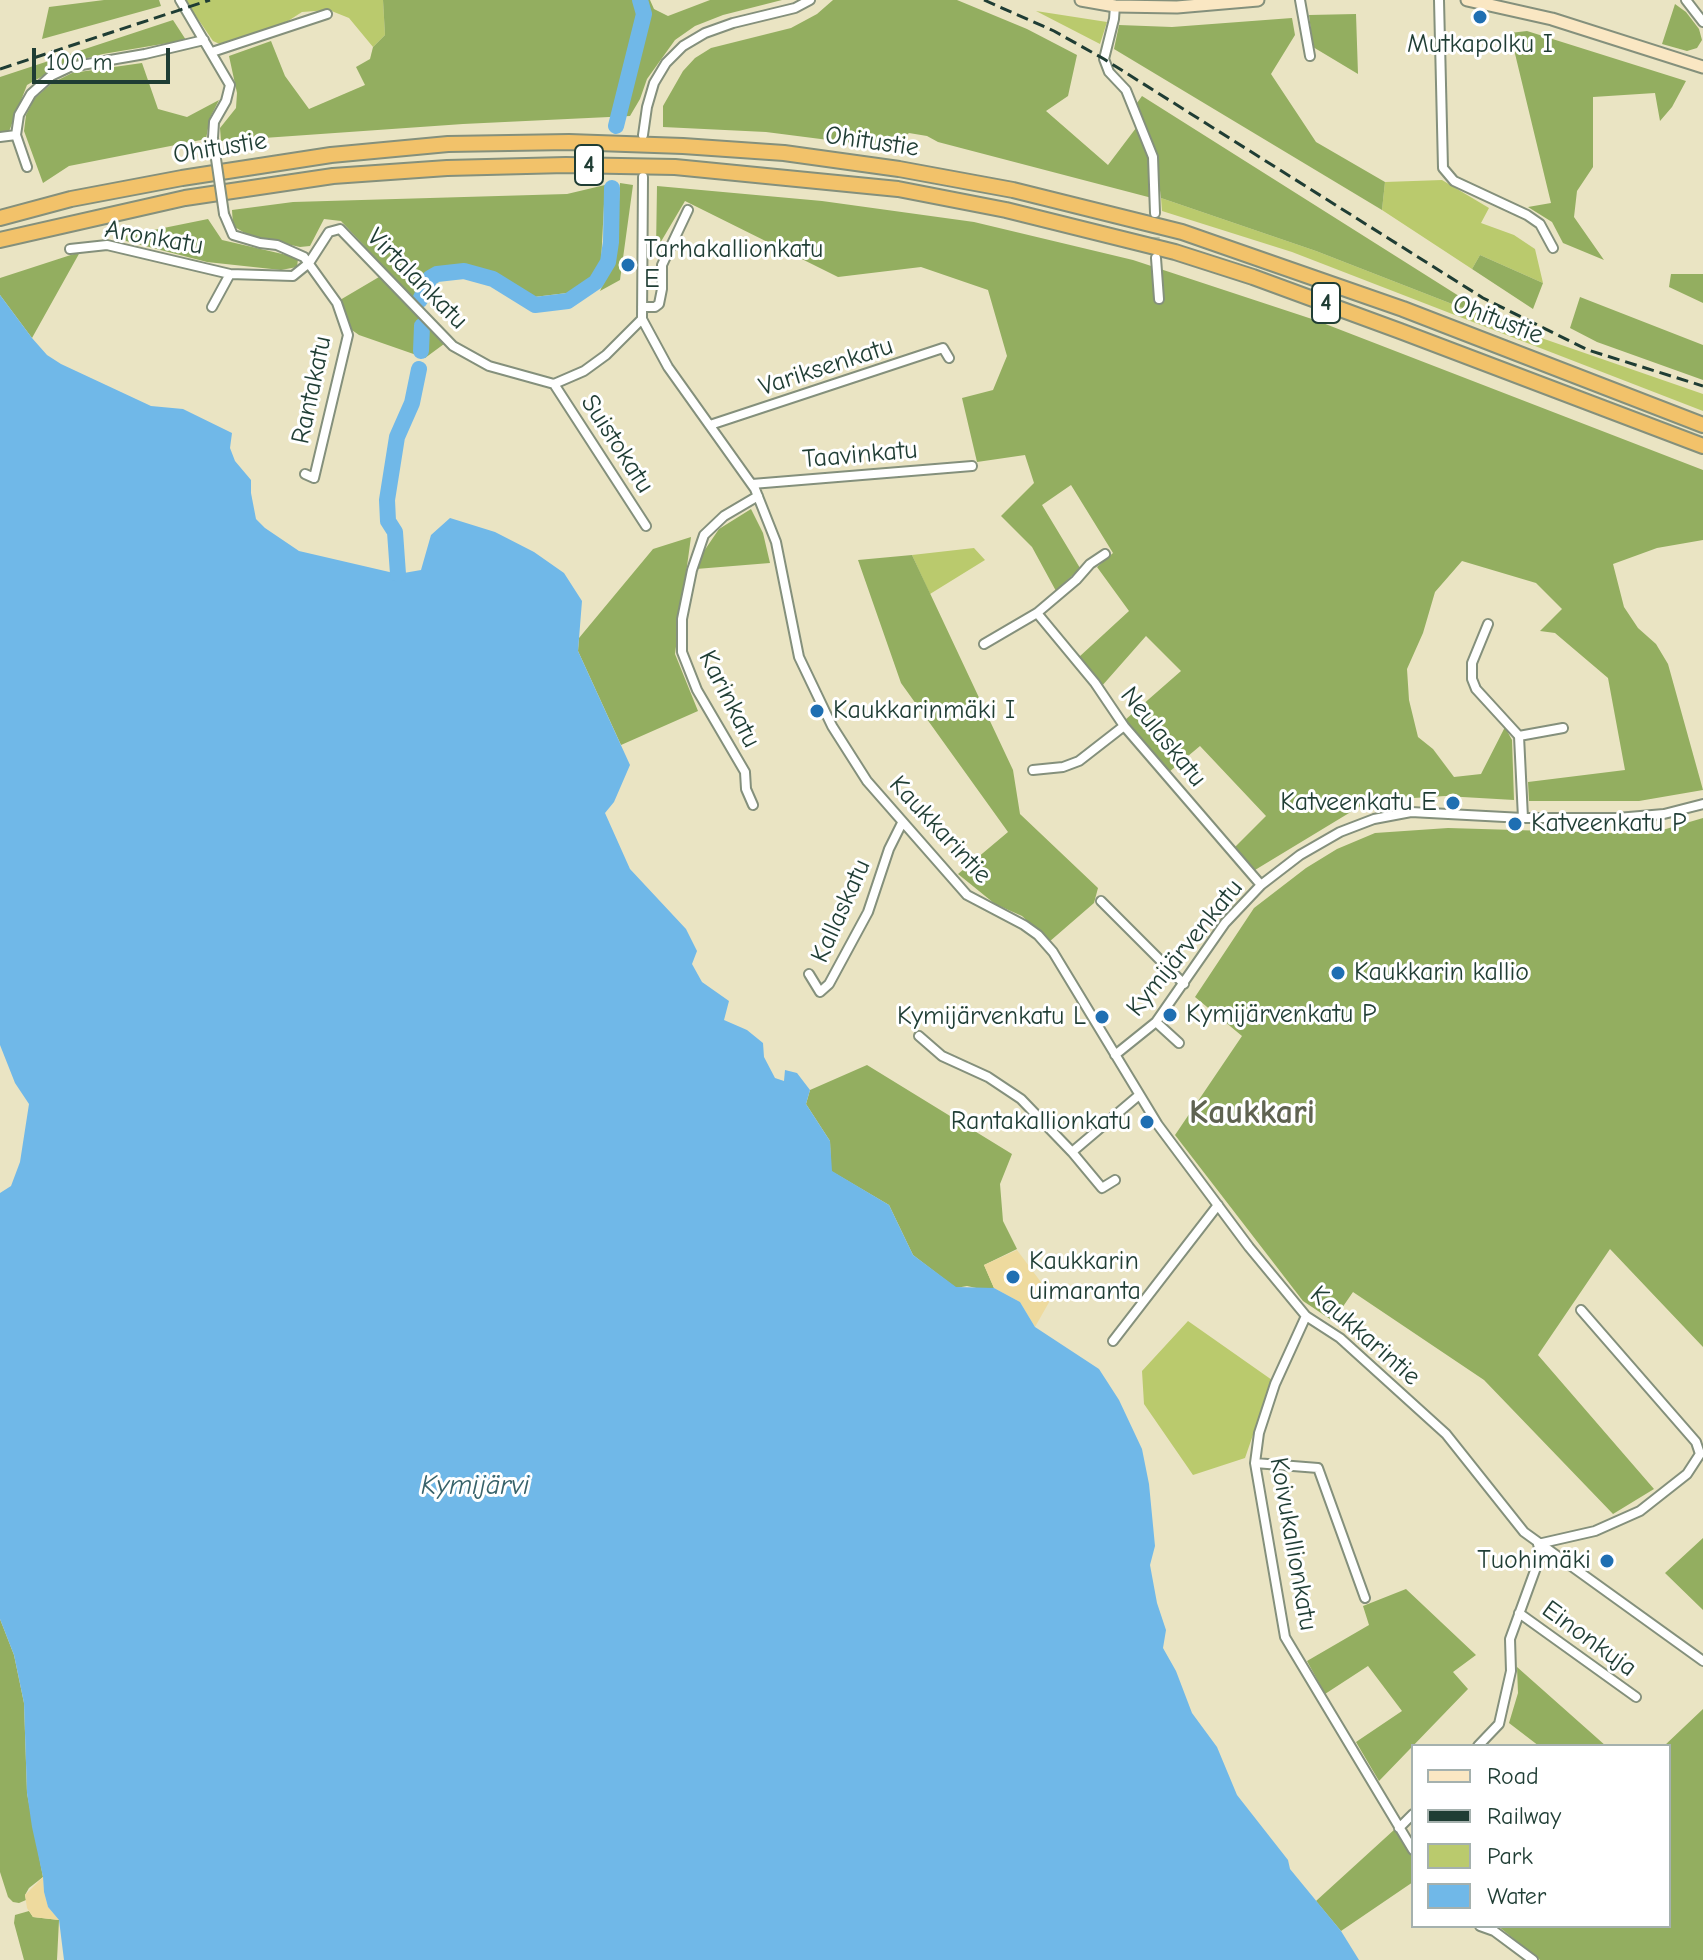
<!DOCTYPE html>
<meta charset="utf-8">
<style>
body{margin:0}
#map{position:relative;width:1703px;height:1960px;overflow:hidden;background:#eae4c3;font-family:"Comic Neue",sans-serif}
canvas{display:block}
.legend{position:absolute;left:1411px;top:1744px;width:260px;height:184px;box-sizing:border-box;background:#fff;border:2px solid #a5b1ae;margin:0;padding:10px 14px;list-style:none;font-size:24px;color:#1f3d34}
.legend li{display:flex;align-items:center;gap:16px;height:40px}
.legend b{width:40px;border:2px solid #a5b1ae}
.scale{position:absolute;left:32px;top:48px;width:138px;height:36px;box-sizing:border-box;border:4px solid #1f3d34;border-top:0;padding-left:10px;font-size:24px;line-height:28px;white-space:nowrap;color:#1f3d34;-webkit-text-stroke:6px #fff;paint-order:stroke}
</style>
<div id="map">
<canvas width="1703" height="1960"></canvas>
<ul class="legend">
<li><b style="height:10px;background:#fae7c3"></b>Road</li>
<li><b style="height:10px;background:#1f3d34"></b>Railway</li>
<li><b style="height:22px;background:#baca6d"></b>Park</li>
<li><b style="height:22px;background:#70b8e8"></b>Water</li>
</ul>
<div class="scale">100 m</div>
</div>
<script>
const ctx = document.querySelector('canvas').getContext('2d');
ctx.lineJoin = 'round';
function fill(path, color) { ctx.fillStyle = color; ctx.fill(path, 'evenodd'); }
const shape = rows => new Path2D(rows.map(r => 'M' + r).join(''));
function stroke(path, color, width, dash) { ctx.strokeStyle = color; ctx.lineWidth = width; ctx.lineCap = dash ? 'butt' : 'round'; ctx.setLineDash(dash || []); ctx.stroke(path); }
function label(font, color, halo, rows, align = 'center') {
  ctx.font = font + ' "Comic Neue",sans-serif'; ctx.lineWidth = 6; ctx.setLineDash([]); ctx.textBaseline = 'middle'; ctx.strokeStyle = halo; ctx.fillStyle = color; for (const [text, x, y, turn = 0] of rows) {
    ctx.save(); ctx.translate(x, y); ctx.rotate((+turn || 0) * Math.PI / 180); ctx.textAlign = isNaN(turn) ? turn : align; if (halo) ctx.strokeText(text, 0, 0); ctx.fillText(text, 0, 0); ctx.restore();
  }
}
fill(shape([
 [185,0,383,0,385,35,373,47,349,18,329,10,302,12,288,21,224,46,213,41],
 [1036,11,1107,22,1100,44],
 [1442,180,1489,208,1481,223,1514,235,1535,249,1543,283,1480,255,1472,269,1382,210,1385,182],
 [1161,198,1316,251,1524,332,1703,394,1703,411,1292,252,1162,211],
 [974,548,985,560,930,594,912,555],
 [1188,1321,1272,1380,1245,1458,1193,1475,1144,1404,1142,1371]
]), '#baca6d');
fill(shape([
 [104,0,159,0,161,6,42,39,49,7],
 [383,0,650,0,654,9,668,16,710,0,782,0,723,15,695,26,675,40,647,79,640,99,630,116,463,124,221,141,220,128,236,108,237,93,229,56,271,41,285,76,309,109,365,85,356,67,370,59,373,47,385,35],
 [833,0,957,0,1027,29,1077,55,1068,96,1046,111,1108,165,1136,128,1149,160,1152,198,938,142,927,136,909,133,891,148,766,132,663,127,663,106,683,71,695,58,711,48,791,28,817,14],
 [1675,4,1686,12,1699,29,1702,40,1697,48,1687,51,1662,44],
 [1356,14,1358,74,1313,47,1309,15],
 [1292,18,1295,35,1271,74,1316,142,1385,182,1382,210,1114,49,1119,25,1172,27],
 [173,20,186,40,103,54,64,64,27,85,8,134,0,135,0,77],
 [1527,31,1686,81,1672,107,1660,121,1655,93,1593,97,1593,167,1577,191,1574,217,1604,260,1563,243,1552,222,1528,207,1551,203,1510,33],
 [142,63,158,109,187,117,219,100,210,118,206,139,69,166,43,183,24,131,26,115,34,99,52,83,72,73],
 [1142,96,1470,303,1524,332,1316,251,1161,198,1155,152,1137,103],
 [620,183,633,185,620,280,600,291,616,256],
 [605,185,601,263,591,279,567,293,534,297,494,272,463,266,425,273,415,300,341,221,324,219,310,246,300,247,250,236,233,226,232,210,293,202,567,194],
 [657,186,822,201,974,222,1133,260,1315,320,1703,470,1703,540,1657,548,1613,564,1624,607,1638,628,1656,644,1668,664,1703,790,1639,801,1529,801,1528,782,1625,770,1608,678,1555,633,1540,631,1562,609,1536,583,1462,561,1435,592,1423,633,1407,669,1409,700,1418,737,1433,749,1454,777,1481,774,1505,727,1512,740,1514,800,1445,796,1398,799,1359,807,1255,870,1234,848,1266,816,1200,746,1169,772,1125,720,1181,671,1146,636,1101,687,1079,657,1129,611,1097,567,1113,553,1071,485,1042,505,1080,568,1056,591,1032,547,1001,516,1034,483,1025,455,977,462,962,398,993,390,1007,356,988,290,921,267,838,277,685,201,656,250],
 [208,219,222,240,291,256,298,259,297,267,281,270,207,262,126,241,124,236],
 [80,252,32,338,0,295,0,278],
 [1480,255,1543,283,1533,309,1472,269],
 [1671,274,1703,274,1703,303,1669,287],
 [379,277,444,344,425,358,359,335,349,328,340,300],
 [1580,297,1703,345,1703,380,1597,342,1570,328],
 [751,509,763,533,770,563,696,569,702,554,719,529],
 [691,537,675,654,698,711,621,745,578,651,579,638,653,549],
 [912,555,1013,770,1020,814,1098,888,1094,903,1049,942,1022,916,995,904,958,874,1008,832,901,683,858,560],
 [1703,818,1703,1347,1610,1249,1538,1355,1654,1489,1613,1514,1484,1380,1353,1292,1333,1321,1303,1301,1175,1135,1242,1036,1195,997,1254,908,1306,868,1337,849,1375,833,1448,828,1649,834],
 [867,1065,1012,1154,1000,1184,1003,1221,1017,1249,984,1265,994,1288,981,1289,967,1286,956,1288,913,1255,889,1205,831,1171,830,1141,806,1104,810,1090],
 [1703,1538,1703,1610,1665,1573],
 [1406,1589,1476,1655,1453,1672,1468,1689,1379,1781,1356,1742,1402,1711,1368,1666,1325,1694,1307,1661,1369,1625,1363,1606],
 [0,1619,14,1655,24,1703,27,1793,43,1877,29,1888,25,1895,26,1900,19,1903,13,1902,8,1897,0,1872],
 [1517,1667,1606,1746,1539,1746,1509,1723,1518,1693],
 [1703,1709,1703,1960,1540,1960,1498,1926,1669,1926,1669,1746,1664,1746],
 [1395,1829,1413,1857,1413,1882,1341,1931,1316,1901],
 [29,1911,33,1917,59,1920,57,1960,24,1960,14,1923,15,1915]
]), '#93ae60');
fill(shape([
 [1017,1250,1052,1297,1035,1327,1020,1302,994,1288,984,1265],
 [43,1877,44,1892,48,1907,59,1920,33,1917,27,1908,25,1895]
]), '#eeda9e');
fill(shape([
 [0,295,32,338,47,355,61,364,151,406,183,409,232,433,230,448,235,461,251,480,251,493,256,519,265,528,299,551,398,574,421,570,431,535,450,518,495,532,534,552,564,573,582,601,578,651,630,765,614,802,605,813,630,869,686,929,697,951,692,964,702,982,729,1001,724,1020,747,1030,763,1043,764,1057,775,1078,784,1081,785,1070,797,1073,810,1090,806,1104,830,1141,832,1171,889,1205,913,1255,956,1287,994,1288,1020,1302,1035,1327,1099,1369,1119,1400,1142,1449,1149,1484,1155,1546,1150,1565,1157,1603,1166,1630,1163,1648,1176,1671,1192,1713,1217,1747,1237,1795,1288,1860,1290,1869,1341,1931,1359,1960,64,1960,59,1920,48,1907,44,1892,43,1877,32,1827,27,1793,24,1703,14,1655,0,1619,0,1193,11,1186,20,1162,29,1104,15,1083,0,1045]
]), '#70b8e8');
stroke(shape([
 [616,126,644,14,640,0],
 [420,300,430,278,437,274,464,271,493,279,535,305,568,301,596,282,608,262,611,242,612,188],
 [421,351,422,326],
 [398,574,395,532,388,521,387,500,397,437,412,403,419,369]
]), '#70b8e8', 16);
stroke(shape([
 [1155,213,1156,249]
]), '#c1c3a6', 8, [8, 4]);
const street = shape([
 [180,0,230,85,226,101,214,122,213,138],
 [1300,0,1310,56],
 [1439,0,1443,168,1454,181,1527,215,1540,224,1553,248],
 [1686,0,1703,22],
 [1115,6,1114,19,1104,59,1109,72,1126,90,1153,157,1155,213],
 [212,52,327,14],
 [643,135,647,107,654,83,666,63,683,46,705,33,733,23,795,8,810,0],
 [0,137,16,135],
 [27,167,16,135,19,115,31,94,51,76,70,67,145,54,204,40],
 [643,177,642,319,668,367,755,489,776,542,799,657,832,726,867,781,967,895,1024,925,1038,935,1053,952,1158,1125,1249,1247,1306,1316,1340,1338,1446,1434,1524,1532,1703,1661],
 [224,214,233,235,260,243,277,245,304,257,337,303,348,335,314,478,305,474],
 [70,249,107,245,230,274,293,276,309,263,329,232,340,229,453,346,489,366,554,384,584,371,606,355,642,319],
 [1156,258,1159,299],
 [212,307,230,274],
 [642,307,655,307,659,304,662,289,662,265,688,210],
 [554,384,646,526],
 [710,425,943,348,949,358],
 [752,484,972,466],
 [1037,613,1095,683,1124,726,1261,885],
 [1488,624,1472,663,1472,679,1476,689,1519,736,1523,818],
 [984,644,1037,613,1076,580,1090,564,1105,554],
 [1519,736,1563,728],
 [1033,770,1063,767,1079,761,1124,726],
 [753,805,746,789,745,772,697,690,682,652,682,619,692,570,704,535,724,516,758,496],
 [1101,901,1184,984],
 [809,974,820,992,829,984,868,912,889,849,902,823],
 [1156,1022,1179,1043],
 [919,1036,942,1056,988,1077,1021,1099,1072,1152,1138,1096],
 [1115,1055,1156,1022,1225,923,1261,885,1300,855,1340,832,1374,819,1411,812,1523,818,1617,818,1664,814,1703,804],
 [1072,1152,1102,1188,1115,1180],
 [1306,1316,1275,1384,1259,1433,1255,1463,1285,1637,1413,1850],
 [1113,1341,1218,1205],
 [1255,1463,1318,1468,1365,1598],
 [1538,1544,1595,1531,1640,1511,1687,1474,1700,1454,1696,1442,1581,1310],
 [1519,1613,1636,1697],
 [1478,1746,1499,1724,1511,1671,1510,1639,1541,1554,1538,1544],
 [1399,1828,1413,1814],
 [1480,1926,1494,1931,1533,1960]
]);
const secondary = shape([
 [1081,0,1115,6,1177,7,1258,0],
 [1467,0,1552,19,1703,67]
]);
const highway = shape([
 [0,218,71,199,182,178,331,155,448,144,569,142,683,146,784,153,899,169,1013,190,1182,232,1403,309,1703,425],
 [0,240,185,198,333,176,447,168,566,165,675,167,898,189,1006,210,1175,252,1253,277,1400,331,1703,446]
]);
stroke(street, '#84907c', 12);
stroke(secondary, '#84907c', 15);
stroke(highway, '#84907c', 18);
stroke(street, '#fff', 8);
stroke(secondary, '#fae7c3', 11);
stroke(highway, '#f2c26a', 14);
stroke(shape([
 [984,0,1054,31,1104,59,1483,298,1588,350,1703,386],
 [0,69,210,0]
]), '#1f3d34', 3, [12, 6]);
const streetBridge = shape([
 [213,138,224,214]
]);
stroke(streetBridge, '#84907c', 12, []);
stroke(streetBridge, '#fff', 8);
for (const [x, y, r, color] of [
 [1480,17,8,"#1f6fb2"],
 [628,265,8,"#1f6fb2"],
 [817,711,8,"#1f6fb2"],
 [1453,803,8,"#1f6fb2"],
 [1515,824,8,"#1f6fb2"],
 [1338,973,8,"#1f6fb2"],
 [1170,1015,8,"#1f6fb2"],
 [1102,1017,8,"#1f6fb2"],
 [1147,1122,8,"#1f6fb2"],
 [1013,1277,8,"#1f6fb2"],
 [1607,1561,8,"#1f6fb2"]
]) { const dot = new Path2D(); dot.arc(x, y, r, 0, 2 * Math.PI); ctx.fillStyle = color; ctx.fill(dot); stroke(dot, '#fff', 3); }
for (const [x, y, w] of [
 [589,165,28],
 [1326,303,28]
]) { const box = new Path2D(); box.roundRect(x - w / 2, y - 20, w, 40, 6); ctx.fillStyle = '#fff'; ctx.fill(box); stroke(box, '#1f3d34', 2); }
label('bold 24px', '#1f3d34', null, [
 ["4",589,165],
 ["4",1326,303]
]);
label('26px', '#1f3d34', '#fff', [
 ["Mutkapolku I",1480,45,"center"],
 ["Tarhakallionkatu",644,250],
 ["E",644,280],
 ["Kaukkarinmäki I",833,711],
 ["Katveenkatu E",1437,803,"right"],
 ["Katveenkatu P",1531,824],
 ["Kaukkarin kallio",1354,973],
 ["Kymijärvenkatu P",1186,1015],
 ["Kymijärvenkatu L",1086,1017,"right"],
 ["Rantakallionkatu",1131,1122,"right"],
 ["Kaukkarin",1029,1262],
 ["uimaranta",1029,1292],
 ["Tuohimäki",1591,1561,"right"]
], 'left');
label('26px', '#1f3d34', '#fff', [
 ["Ohitustie",872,142,8],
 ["Ohitustie",220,148,-9],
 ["Aronkatu",154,238,10],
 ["Virtalankatu",417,279,45],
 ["Ohitustie",1498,320,21],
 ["Variksenkatu",826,367,-18],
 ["Rantakatu",312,390,-78],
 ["Suistokatu",617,444,57],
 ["Taavinkatu",860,455,-5],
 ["Karinkatu",729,699,63],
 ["Neulaskatu",1163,737,51],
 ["Kaukkarintie",940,830,47],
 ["Kallaskatu",841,911,-66],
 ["Kymijärvenkatu",1185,948,-51],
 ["Kaukkarintie",1365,1336,41],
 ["Koivukallionkatu",1293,1544,80],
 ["Einonkuja",1589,1639,36]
]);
label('italic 28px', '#37626a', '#fff', [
 ["Kymijärvi",475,1486]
]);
label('bold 34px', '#5f6351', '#fff', [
 ["Kaukkari",1252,1113]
]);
</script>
